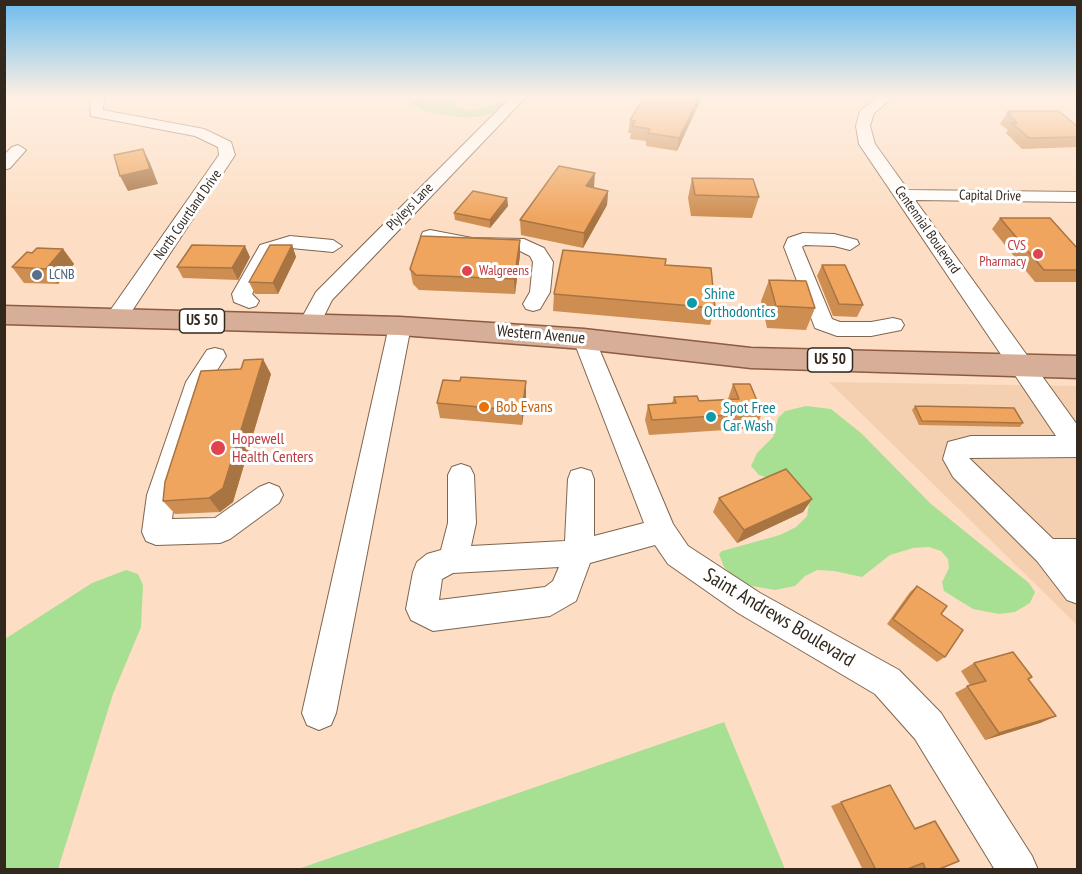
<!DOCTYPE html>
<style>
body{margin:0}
#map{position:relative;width:1082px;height:874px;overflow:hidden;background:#fddec4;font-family:"PT Sans Narrow",sans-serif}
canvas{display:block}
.frame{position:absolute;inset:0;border:6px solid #33281e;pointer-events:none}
</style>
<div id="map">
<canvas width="1082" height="874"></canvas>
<div class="frame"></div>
</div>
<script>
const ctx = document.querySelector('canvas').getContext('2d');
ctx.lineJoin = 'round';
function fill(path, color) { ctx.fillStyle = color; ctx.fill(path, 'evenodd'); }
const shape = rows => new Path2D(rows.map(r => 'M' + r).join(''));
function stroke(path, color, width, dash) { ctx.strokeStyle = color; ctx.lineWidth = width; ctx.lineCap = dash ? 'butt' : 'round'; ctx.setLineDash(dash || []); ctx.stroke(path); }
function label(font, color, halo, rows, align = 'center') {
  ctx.font = font + ' "PT Sans Narrow",sans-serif'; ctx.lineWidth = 6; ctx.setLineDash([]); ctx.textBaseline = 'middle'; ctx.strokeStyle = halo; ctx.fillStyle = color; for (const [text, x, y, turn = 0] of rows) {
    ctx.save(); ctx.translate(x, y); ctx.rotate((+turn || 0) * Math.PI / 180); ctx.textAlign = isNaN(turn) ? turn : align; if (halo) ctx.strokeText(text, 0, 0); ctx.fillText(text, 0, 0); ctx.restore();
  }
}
fill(shape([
 [829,382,1077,386,1077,625]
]), '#f4d0b0');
fill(shape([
 [395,97,454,99,455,106,464,110,480,109,501,101,509,104,489,115,466,118,423,111,405,98],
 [806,406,831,409,861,433,931,504,1029,583,1035,592,1030,603,1015,612,999,614,973,609,944,591,942,582,949,568,948,559,941,551,929,547,913,548,890,555,862,577,834,571,817,570,805,576,795,586,775,590,746,585,736,579,724,567,719,554,722,551,780,535,796,527,807,516,809,504,805,497,783,483,759,475,751,466,757,453,773,437,778,418,785,411],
 [126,570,138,574,143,585,141,627,113,694,58,869,5,869,5,639,92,583],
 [724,722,785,869,298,869]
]), '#a7e092');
const minor = shape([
 [90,97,104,97,103,110,204,129,231,142,235,155,124,323,116,325,108,323,105,318,219,155,218,147,195,136,91,116,90,97],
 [511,97,526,97,332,300,318,328,302,328,299,323,316,292,511,97],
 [878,97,894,97,874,113,870,126,875,144,908,190,1078,192,1078,202,915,200,1078,426,1078,457,969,458,1053,539,1078,539,1078,604,1067,600,1037,561,953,477,943,459,948,442,971,436,1056,436,859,144,856,126,860,111,878,97],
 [18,145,26,150,10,168,4,170,4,155,12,147,18,145],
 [430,230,472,238,524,239,544,248,553,262,550,292,540,309,533,311,526,309,523,304,530,292,533,262,530,256,520,251,472,250,423,240,421,236,423,232,430,230],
 [803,233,834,234,857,240,859,244,850,250,834,246,805,245,802,247,832,319,840,322,871,322,893,318,901,320,904,325,901,330,871,336,837,336,815,328,784,247,788,238,803,233],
 [290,236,333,240,342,246,333,252,291,248,274,253,252,294,259,301,256,306,249,308,234,302,232,294,260,245,290,236],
 [400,319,408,321,411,326,336,713,331,725,319,730,307,725,302,713,389,326,392,321,400,319],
 [584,332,592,334,595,339,673,524,688,546,760,593,899,670,941,713,1032,856,1038,870,995,870,915,739,875,694,738,613,668,564,655,545,590,563,576,601,550,616,433,631,411,620,406,609,413,572,417,562,427,554,441,550,448,523,448,475,452,467,461,464,470,467,474,475,476,523,471,546,565,541,568,479,571,471,581,468,591,471,594,479,594,536,644,523,573,339,576,334,584,332],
 [559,567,553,581,545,587,439,600,442,579,453,573,559,567],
 [215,348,223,350,226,356,209,383,175,495,172,519,215,518,259,487,269,483,279,487,283,495,279,503,230,539,220,543,156,545,146,541,142,532,147,495,186,382,207,350,215,348]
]);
const major = shape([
 [4,306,400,317,584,329,751,348,1078,356,1078,378,751,368,584,349,400,335,4,324,4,306]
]);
stroke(minor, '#80654e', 2);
stroke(major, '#8d5c40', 3);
fill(minor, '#fff');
fill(major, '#d7ae97');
fill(shape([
 [644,97,702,97,677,151,646,146,646,141,630,139,631,133,628,133,630,120],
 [1008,111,1077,126,1077,147,1022,149,1006,133,1008,130,1000,124],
 [692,178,759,197,752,218,691,216,688,198],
 [594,188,608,191,607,205,583,248,521,235,520,220],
 [507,198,508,206,490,228,455,220,454,213],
 [1000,218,1077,248,1077,282,1035,282,992,229],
 [292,245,296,257,278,294,255,294,249,282],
 [63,249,74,264,58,284,24,283,12,267,32,253],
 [520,255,515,294,419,290,413,284,410,269],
 [250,257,238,280,183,278,177,267],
 [665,265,715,308,710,325,553,311,554,294],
 [822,265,863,305,857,317,833,316,817,276],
 [769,280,815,308,806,330,767,328,761,301],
 [271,374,233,502,220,512,175,514,163,501],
 [733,384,762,413,756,428,649,435,645,420,648,405,672,403,674,397,699,401,728,399],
 [526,396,522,425,440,418,437,403],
 [915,406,1023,423,1020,427,919,425,912,410],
 [719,498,812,499,803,512,737,543,713,512],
 [917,586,941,614,945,657,937,662,887,624,910,592],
 [974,663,1028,679,1056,716,1040,723,985,740,955,693,970,685,961,671],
 [841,802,914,828,935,821,937,870,911,870,910,868,905,870,863,870,831,806]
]), '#ce8e51');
fill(shape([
 [699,97,702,97,677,151,679,138],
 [143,149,150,163,158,184,128,191,120,176],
 [595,173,594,188,586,186],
 [608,191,607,205,583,248,584,233],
 [507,198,508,206,490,228,490,220],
 [520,240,520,255,515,294,514,279],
 [292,245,296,257,278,294,273,283],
 [245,246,250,257,238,280,232,268],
 [63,249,74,264,58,284,46,269],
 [263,359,271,374,233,502,220,512,209,498],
 [526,381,526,396,522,425,522,411],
 [812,499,803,512,737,543,744,530],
 [1056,716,1040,723,985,740,999,733]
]), '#a87442');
const building = shape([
 [644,97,699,97,679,138,648,133,650,129,632,126,635,121,630,120,644,97],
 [1008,111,1059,111,1077,126,1077,137,1029,138,1012,123,1017,123,1007,113,1011,113,1008,111],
 [143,149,150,169,120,176,114,155,143,149],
 [559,166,595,173,586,186,608,191,584,233,520,220,559,166],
 [692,178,753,179,759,197,695,195,692,178],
 [473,191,507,198,490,220,454,213,473,191],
 [1000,218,1050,218,1077,248,1077,270,1044,270,1000,218],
 [421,236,520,240,514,279,416,275,410,269,421,236],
 [192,245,245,246,232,268,177,267,192,245],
 [270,245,292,245,273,283,249,282,270,245],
 [37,248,63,249,46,269,12,267,27,252,32,253,37,248],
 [563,250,666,259,665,265,711,268,715,308,554,294,563,250],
 [822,265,845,265,863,305,839,304,822,265],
 [769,280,806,281,815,308,776,306,769,280],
 [263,359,223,488,209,498,163,501,165,482,201,371,241,369,244,360,263,359],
 [461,377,526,381,522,411,437,403,443,380,460,381,461,377],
 [733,384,750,384,762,413,652,420,648,405,676,403,674,397,697,396,699,401,739,399,733,384],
 [915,406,1014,408,1023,423,922,421,915,406],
 [786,469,812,499,744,530,719,498,786,469],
 [917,586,947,606,941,614,963,630,945,657,893,619,917,586],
 [1013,652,1032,677,1028,679,1056,716,999,733,967,686,986,681,974,663,1013,652],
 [890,785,915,829,935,821,959,861,937,870,926,870,923,863,905,870,876,870,841,802,890,785]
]);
fill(building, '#f0a55e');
stroke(building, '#a87442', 1.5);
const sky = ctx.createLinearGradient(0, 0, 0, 219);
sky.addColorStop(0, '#6bbcee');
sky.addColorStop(0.44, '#fef0e4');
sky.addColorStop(1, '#fef0e400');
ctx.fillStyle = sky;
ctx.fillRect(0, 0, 1082, 219);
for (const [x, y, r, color] of [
 [1038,254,6,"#e0444e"],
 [467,271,6,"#e0444e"],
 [37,275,6,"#5c6f8a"],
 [692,303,6,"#0f9aa8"],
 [484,407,6,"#e8710a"],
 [711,417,6,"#0f9aa8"],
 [218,448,8,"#e0444e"]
]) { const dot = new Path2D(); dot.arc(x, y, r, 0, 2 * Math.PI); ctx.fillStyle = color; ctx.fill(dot); stroke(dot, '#fff', 2); }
label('14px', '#33281e', '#fff', [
 ["Capital Drive",990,196,1],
 ["Plyleys Lane",410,207,-46],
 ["North Courtland Drive",188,215,-55],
 ["Centennial Boulevard",927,230,55]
]);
label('14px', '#be3a42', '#fff', [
 ["CVS",1026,246],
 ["Pharmacy",1026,262],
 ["Walgreens",479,271,"left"]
], 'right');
label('14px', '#4e5e75', '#fff', [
 ["LCNB",49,275]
], 'left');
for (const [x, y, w] of [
 [202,321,45],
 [830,360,45]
]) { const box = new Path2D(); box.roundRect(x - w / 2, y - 12, w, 24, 4.5); ctx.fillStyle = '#fff'; ctx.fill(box); stroke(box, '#33281e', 1.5); }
label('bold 15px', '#33281e', null, [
 ["US 50",202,321],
 ["US 50",830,360]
]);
label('16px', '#0d838f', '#fff', [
 ["Shine",704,294],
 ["Orthodontics",704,312],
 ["Spot Free",723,408],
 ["Car Wash",723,426]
], 'left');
label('16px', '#33281e', '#fff', [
 ["Western Avenue",541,335,5]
]);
label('16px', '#c56008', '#fff', [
 ["Bob Evans",496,407]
], 'left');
label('16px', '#be3a42', '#fff', [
 ["Hopewell",232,439],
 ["Health Centers",232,457]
], 'left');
label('20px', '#33281e', '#fff', [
 ["Saint Andrews Boulevard",779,618,31]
]);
</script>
